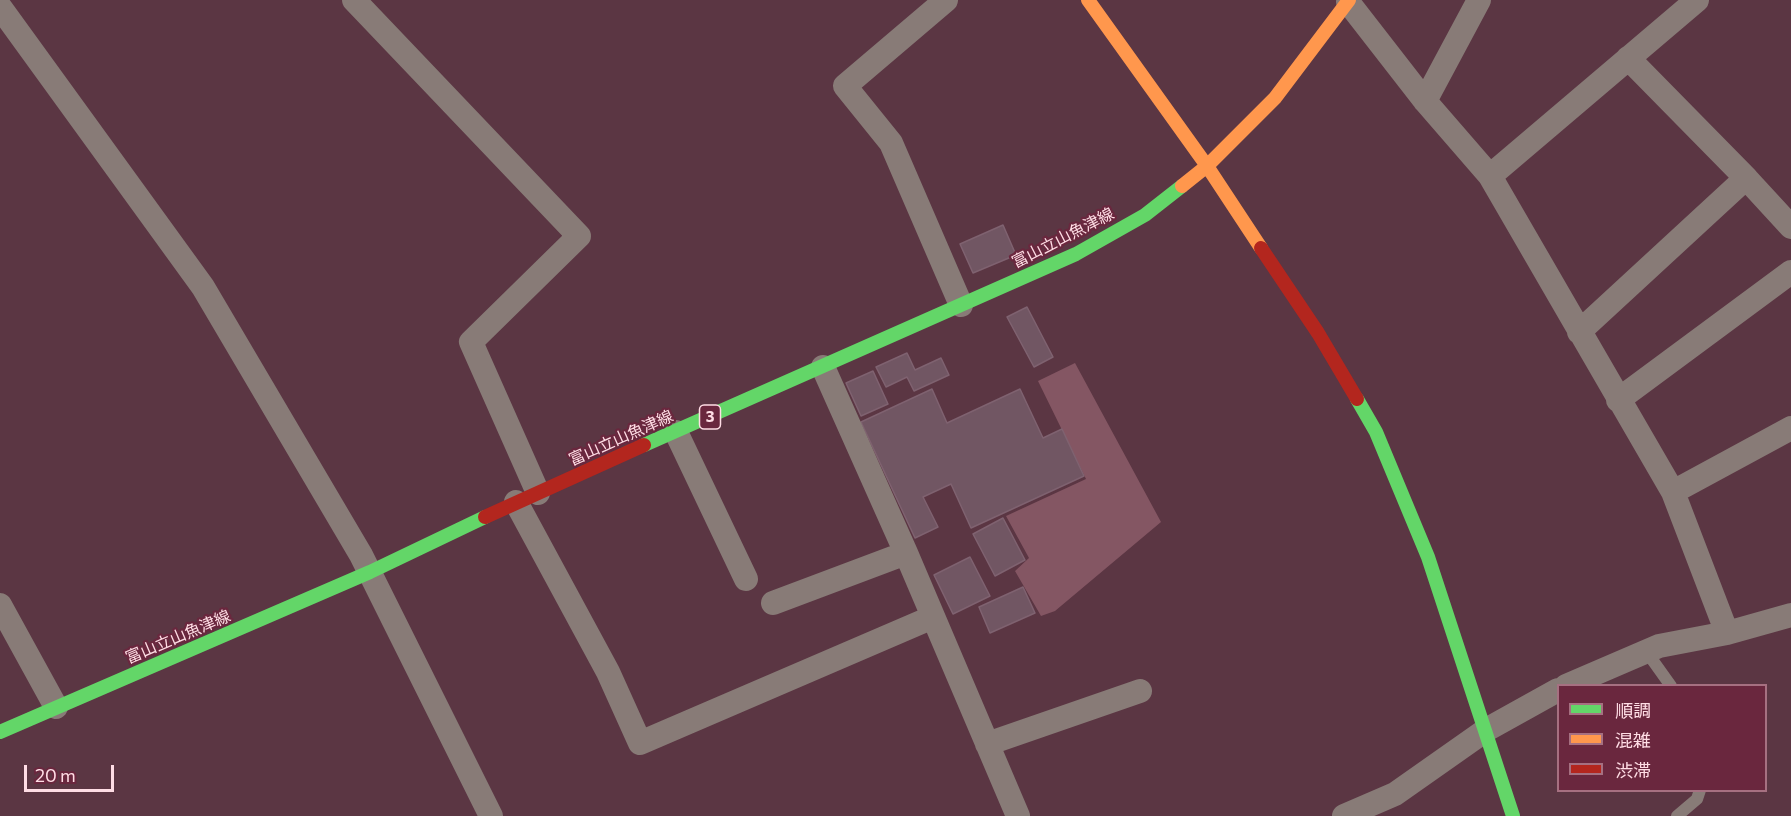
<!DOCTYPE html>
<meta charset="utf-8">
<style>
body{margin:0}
#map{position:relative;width:1791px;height:816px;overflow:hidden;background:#5b3643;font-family:Commissioner,"Noto Sans JP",sans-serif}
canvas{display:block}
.legend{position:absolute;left:1557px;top:684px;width:210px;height:108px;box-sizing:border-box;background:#6a273e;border:2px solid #a67081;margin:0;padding:8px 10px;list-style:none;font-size:18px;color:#ffdde5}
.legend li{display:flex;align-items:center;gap:12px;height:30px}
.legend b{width:30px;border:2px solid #a67081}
.scale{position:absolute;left:24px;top:765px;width:90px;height:27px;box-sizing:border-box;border:3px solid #ffdde5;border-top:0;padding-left:8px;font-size:18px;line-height:21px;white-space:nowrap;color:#ffdde5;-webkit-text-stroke:4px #6a273e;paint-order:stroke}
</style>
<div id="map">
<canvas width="1791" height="816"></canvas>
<ul class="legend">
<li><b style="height:8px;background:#63d668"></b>順調</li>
<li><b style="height:8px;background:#ff974d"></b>混雑</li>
<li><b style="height:8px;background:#b3261e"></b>渋滞</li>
</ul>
<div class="scale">20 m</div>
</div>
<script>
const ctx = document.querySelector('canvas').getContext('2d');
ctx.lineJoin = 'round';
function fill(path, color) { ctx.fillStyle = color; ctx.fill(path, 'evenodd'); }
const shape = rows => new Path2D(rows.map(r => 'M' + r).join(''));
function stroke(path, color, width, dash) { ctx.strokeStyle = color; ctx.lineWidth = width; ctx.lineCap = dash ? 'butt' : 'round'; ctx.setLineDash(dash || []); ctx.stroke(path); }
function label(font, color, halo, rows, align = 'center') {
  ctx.font = font + ' Commissioner,"Noto Sans JP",sans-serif'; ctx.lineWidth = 4.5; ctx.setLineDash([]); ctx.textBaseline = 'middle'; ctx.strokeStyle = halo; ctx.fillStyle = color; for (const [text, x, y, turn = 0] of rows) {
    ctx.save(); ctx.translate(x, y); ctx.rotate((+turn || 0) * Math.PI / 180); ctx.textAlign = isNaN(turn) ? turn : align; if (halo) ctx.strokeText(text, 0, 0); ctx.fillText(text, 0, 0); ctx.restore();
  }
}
fill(shape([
 [1075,363,1161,522,1055,611,1041,616,1015,571,1029,558,1006,516,1086,479,1038,381]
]), '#845663');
const building = shape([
 [1003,225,1016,255,973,273,960,244,1003,225],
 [1027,307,1053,357,1034,367,1007,317,1027,307],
 [907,353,915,370,941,358,949,375,914,391,907,377,886,387,876,367,907,353],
 [873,371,888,404,861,416,846,383,873,371],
 [932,389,947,423,1020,389,1043,438,1062,429,1084,476,971,528,951,484,923,497,938,527,915,538,861,422,932,389],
 [1003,518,1025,560,995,576,973,534,1003,518],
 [970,557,990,596,953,614,934,575,970,557],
 [1023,587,1035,613,990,633,979,607,1023,587]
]);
fill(building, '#715663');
stroke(building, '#7f6270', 1.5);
stroke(shape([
 [1646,651,1671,686],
 [1677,816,1697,799,1700,790]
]), '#887b77', 12);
stroke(shape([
 [354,0,579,236,471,342,538,493],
 [946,0,845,86,891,143,961,305],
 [1348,2,1425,101,1490,176,1673,492,1727,633],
 [0,7,203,287,361,555,491,816],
 [1628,58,1746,178,1791,227],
 [1425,101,1479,0],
 [1490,176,1697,0],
 [1579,332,1746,178],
 [823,367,906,553,1018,816],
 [1618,400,1791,272],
 [676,432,746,579],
 [1673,492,1791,428],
 [516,502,608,672,640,743,933,617],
 [773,603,906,553],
 [0,605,56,707],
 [1566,686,1659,646,1727,633,1791,615],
 [987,744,1140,691],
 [1344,816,1395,794,1486,730,1558,690]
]), '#887b77', 24);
stroke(shape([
 [1357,399,1376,432,1428,557,1513,816],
 [644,445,1076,254,1145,215,1182,186],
 [0,732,370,572,485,517]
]), '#63d668', 14);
stroke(shape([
 [1088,0,1207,166,1261,248],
 [1182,186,1207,166,1275,98,1349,0]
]), '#ff974d', 14);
stroke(shape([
 [1261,248,1318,333,1357,399],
 [485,517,644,445]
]), '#b3261e', 14);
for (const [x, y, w] of [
 [710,417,21]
]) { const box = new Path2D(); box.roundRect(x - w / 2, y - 12, w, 24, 4.5); ctx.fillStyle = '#6a273e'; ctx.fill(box); stroke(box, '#ffdde5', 1.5); }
label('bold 15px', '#ffdde5', null, [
 ["3",710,417]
]);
label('16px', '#ffdde5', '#6a273e', [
 ["富山立山魚津線",1063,238,-27],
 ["富山立山魚津線",621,438,-24],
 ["富山立山魚津線",178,637,-23]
]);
</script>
